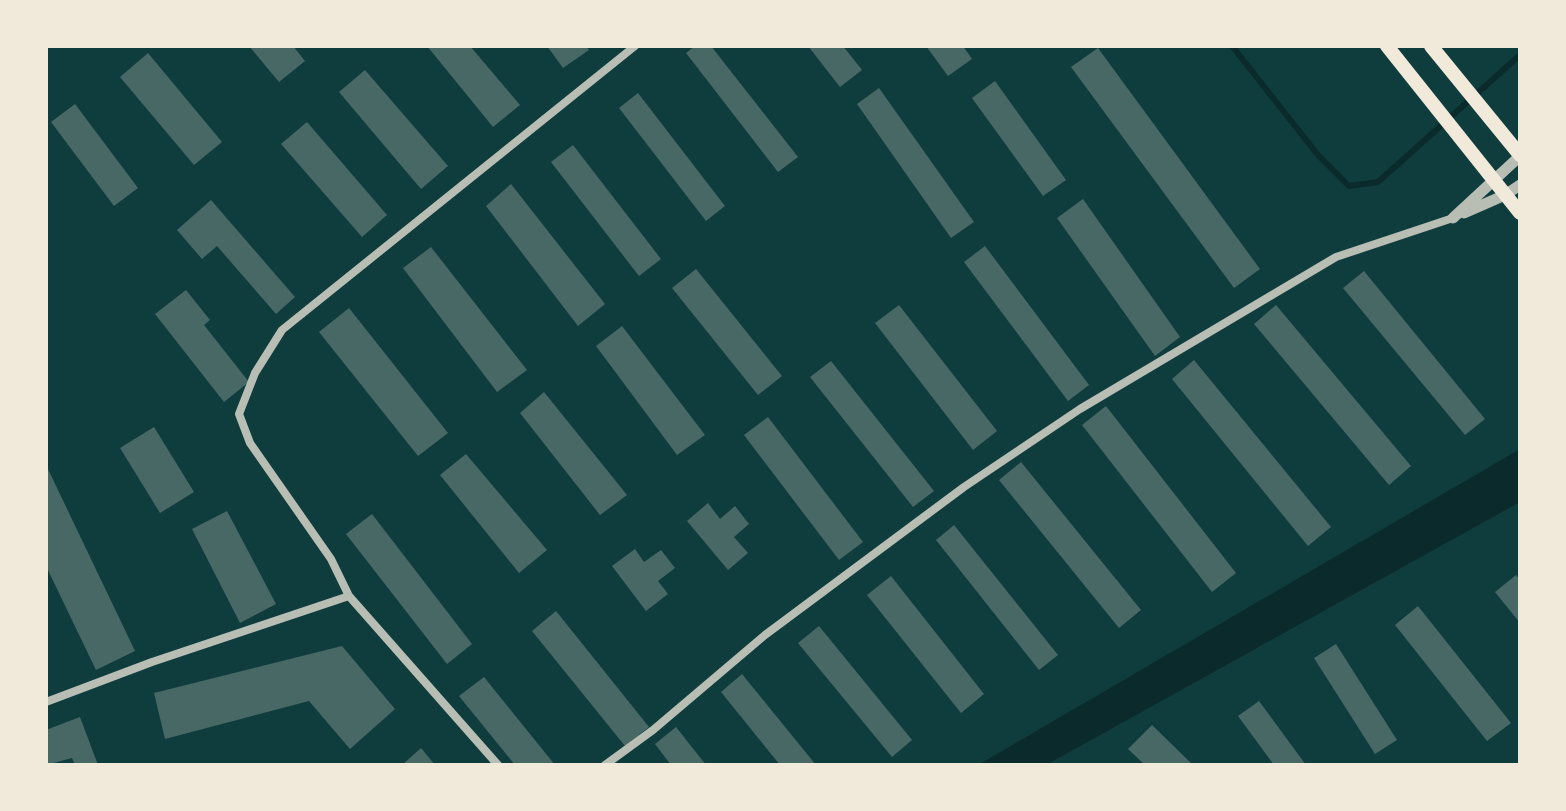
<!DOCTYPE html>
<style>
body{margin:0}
#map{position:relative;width:1566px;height:811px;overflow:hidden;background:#0f3d3e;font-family:Arial,sans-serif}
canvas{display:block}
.frame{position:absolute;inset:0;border:48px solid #f1e9da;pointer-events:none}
</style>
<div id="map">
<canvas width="1566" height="811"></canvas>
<div class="frame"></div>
</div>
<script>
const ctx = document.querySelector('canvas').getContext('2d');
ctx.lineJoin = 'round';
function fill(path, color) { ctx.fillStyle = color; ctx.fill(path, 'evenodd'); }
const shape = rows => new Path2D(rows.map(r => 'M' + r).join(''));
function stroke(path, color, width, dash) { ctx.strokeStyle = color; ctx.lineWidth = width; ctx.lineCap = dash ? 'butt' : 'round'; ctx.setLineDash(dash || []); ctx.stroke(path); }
fill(shape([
 [1520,449,1520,502,1046,765,978,765]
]), '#0a2a2b');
stroke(shape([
 [1232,46,1318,155,1349,186,1378,182,1520,55]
]), '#0a2a2b', 6);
fill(shape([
 [249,46,293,46,305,61,279,82],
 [427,46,470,46,520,105,493,127],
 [547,46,586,46,589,50,563,68],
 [695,46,711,46,798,157,778,172,686,53],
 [808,46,843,46,862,70,840,87],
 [926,46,963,46,972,59,948,76],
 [1098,48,1260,269,1234,288,1071,67],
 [148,53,222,142,194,165,120,77],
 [365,70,448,166,421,189,339,92],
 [995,81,1066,180,1043,196,972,98],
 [879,88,974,222,951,238,857,104],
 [638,93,725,206,706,221,619,108],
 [75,104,138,188,114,206,51,122],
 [307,122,387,215,362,237,281,144],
 [573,145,661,259,639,276,551,162],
 [511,184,605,304,578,326,486,206],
 [1083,199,1180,337,1155,356,1057,218],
 [211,200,295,297,276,314,217,246,202,259,177,230],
 [985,246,1089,385,1068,401,964,262],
 [431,247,527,370,497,392,403,268],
 [696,269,782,376,758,395,672,288],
 [1364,271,1485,419,1465,435,1343,288],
 [186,290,210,320,204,325,249,382,224,402,155,314],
 [899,305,997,431,973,450,875,323],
 [1276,305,1411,466,1389,485,1254,324],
 [349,308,448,433,418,456,319,332],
 [622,326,705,435,677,455,596,346],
 [1194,360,1331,527,1308,546,1172,379],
 [831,361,934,491,913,507,810,377],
 [544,392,627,495,600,515,520,413],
 [1106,406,1236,573,1212,592,1082,425],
 [768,417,863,542,839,560,744,435],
 [154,427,194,492,160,513,120,448],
 [466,454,547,550,519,573,440,475],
 [1021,462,1141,610,1119,628,999,480],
 [46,465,135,651,96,670,46,566],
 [708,503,720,519,735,506,749,524,734,537,748,553,728,570,687,521],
 [227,511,276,604,240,623,192,529],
 [372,514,472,644,447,664,346,534],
 [954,525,1058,655,1039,670,936,540],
 [635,549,644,562,661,550,675,568,658,581,668,594,646,611,612,566],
 [1516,575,1520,580,1520,623,1495,592],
 [891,576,984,694,961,713,867,595],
 [1418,606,1511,723,1487,741,1395,625],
 [556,611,649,727,625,746,532,631],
 [819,626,912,740,892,757,798,643],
 [1336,644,1397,740,1375,754,1314,658],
 [342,646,395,709,350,749,309,701,165,739,154,693],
 [742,674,816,765,780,765,721,692],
 [484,677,555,765,515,765,459,696],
 [1259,701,1306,765,1274,765,1238,716],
 [80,717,98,765,75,765,72,758,46,765,46,730],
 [1152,725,1193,765,1145,765,1128,749],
 [676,727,706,765,671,765,655,744],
 [421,748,435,765,402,765]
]), '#486865');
stroke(shape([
 [46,702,152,662,349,596],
 [498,765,349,596,331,559,250,443,239,414,255,373,282,330,635,46],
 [605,765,653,730,765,635,964,487,1080,409,1336,257,1453,218]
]), '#b8beb3', 8);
stroke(shape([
 [1464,213,1505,195,1520,185],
 [1453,218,1520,156]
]), '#b8beb3', 11);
stroke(shape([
 [1387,46,1520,213],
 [1431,46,1520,155]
]), '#f1e9da', 14);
</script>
